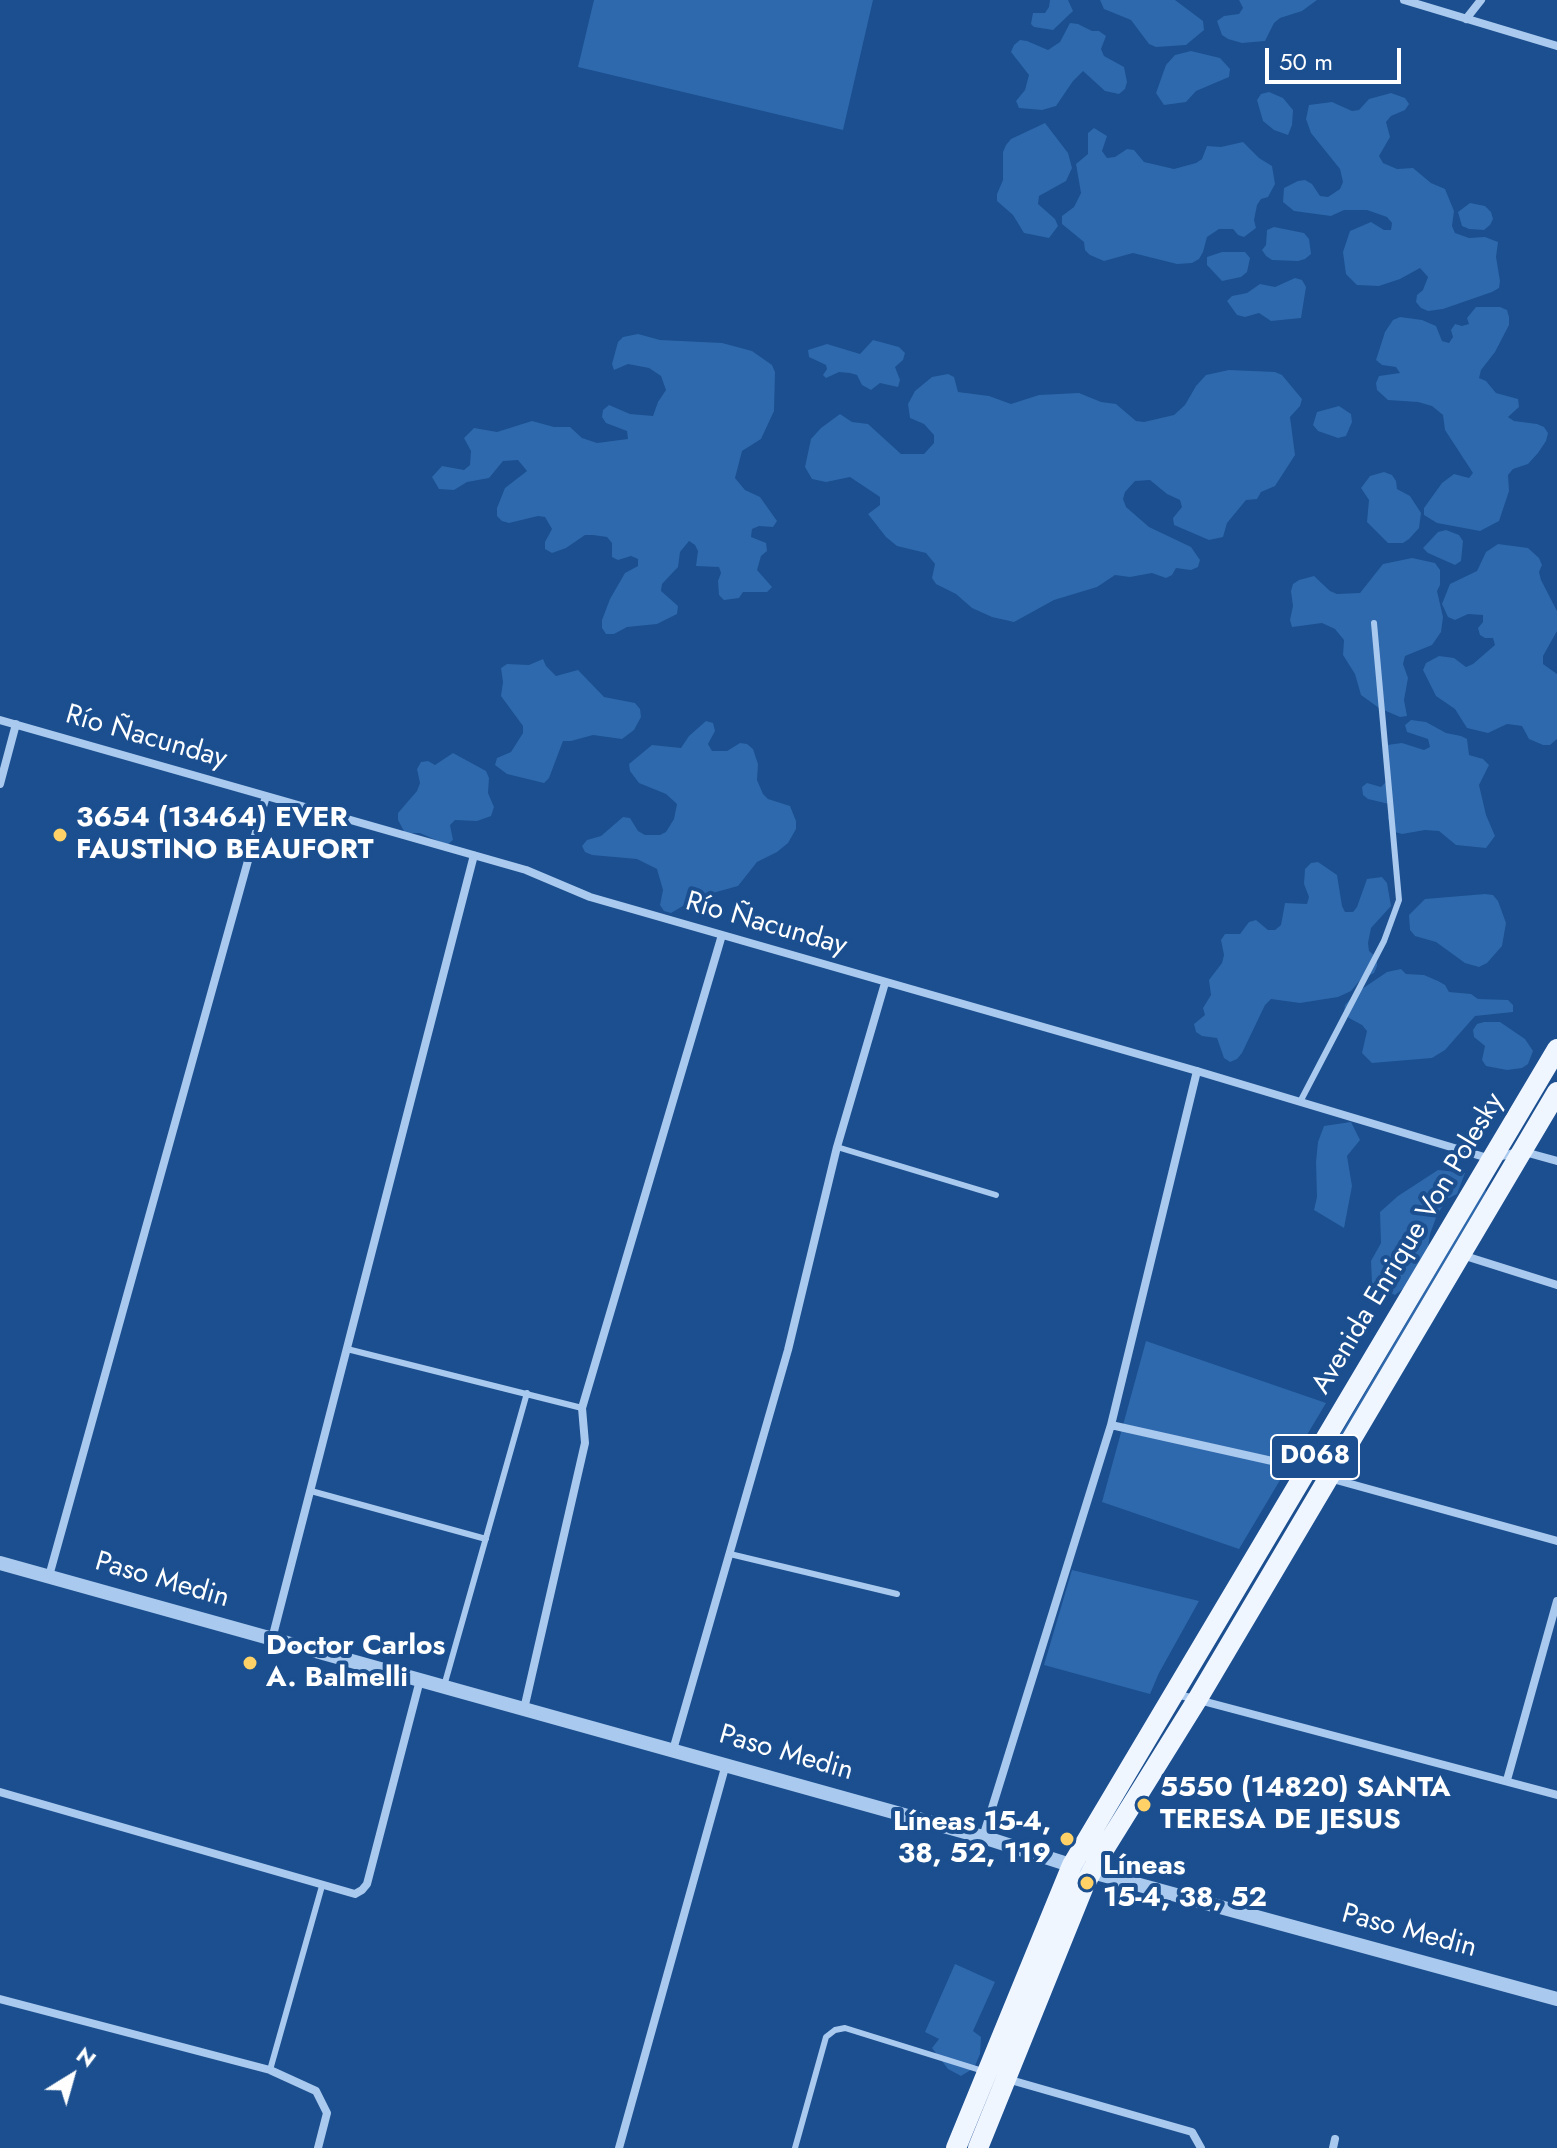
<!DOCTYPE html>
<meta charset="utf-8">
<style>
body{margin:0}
#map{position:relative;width:1557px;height:2148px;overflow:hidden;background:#1b4f8f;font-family:Jost,sans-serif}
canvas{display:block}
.north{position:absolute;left:32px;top:2036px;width:80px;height:80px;-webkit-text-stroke:6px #1b4f8f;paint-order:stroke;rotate:37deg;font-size:22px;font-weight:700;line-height:32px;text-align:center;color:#fff}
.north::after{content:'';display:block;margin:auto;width:28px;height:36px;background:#fff;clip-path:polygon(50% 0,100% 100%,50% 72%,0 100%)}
.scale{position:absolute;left:1265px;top:48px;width:136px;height:36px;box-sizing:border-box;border:4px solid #fff;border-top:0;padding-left:10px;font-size:24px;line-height:28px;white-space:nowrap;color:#fff;-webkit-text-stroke:6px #1b4f8f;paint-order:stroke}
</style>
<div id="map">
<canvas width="1557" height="2148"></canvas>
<div class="north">N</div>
<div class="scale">50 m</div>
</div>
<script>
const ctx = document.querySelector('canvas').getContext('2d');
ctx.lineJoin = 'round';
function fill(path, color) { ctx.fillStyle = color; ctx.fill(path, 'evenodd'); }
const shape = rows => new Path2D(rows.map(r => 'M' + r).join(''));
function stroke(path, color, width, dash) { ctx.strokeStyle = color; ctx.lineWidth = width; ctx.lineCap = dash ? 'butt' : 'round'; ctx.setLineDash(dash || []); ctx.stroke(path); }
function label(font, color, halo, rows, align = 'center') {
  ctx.font = font + ' Jost,sans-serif'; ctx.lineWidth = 8; ctx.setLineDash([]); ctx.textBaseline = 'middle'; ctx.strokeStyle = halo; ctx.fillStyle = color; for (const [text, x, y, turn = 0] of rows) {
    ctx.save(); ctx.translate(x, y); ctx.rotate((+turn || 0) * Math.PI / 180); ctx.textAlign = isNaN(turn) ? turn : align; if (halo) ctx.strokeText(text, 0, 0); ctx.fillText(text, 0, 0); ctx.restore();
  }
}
fill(shape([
 [594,0,873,0,843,130,578,67],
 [1050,0,1068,0,1073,11,1053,30,1034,27,1031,24,1033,13,1045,13,1049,7],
 [1100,0,1175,0,1203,21,1204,30,1186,45,1156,47,1149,44,1131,20,1104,9],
 [1239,0,1317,0,1302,11,1280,18,1274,23,1265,41,1242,43,1228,39,1222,35,1217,21,1224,16,1239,14,1243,8],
 [1070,23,1078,24,1092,31,1099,31,1106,36,1101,49,1104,56,1124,67,1127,82,1125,89,1119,94,1105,91,1083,71,1073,81,1056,106,1042,110,1019,108,1016,101,1025,90,1029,75,1011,52,1014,45,1020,40,1027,41,1048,50,1060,42],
 [1191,51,1220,58,1230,69,1229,77,1196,91,1186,102,1164,105,1156,93,1166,65,1175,55],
 [1269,92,1283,98,1293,110,1292,125,1288,135,1274,130,1263,121,1257,100,1261,94],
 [1391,93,1405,98,1409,104,1405,110,1391,116,1386,122,1390,137,1379,156,1383,163,1397,169,1413,168,1431,183,1445,189,1454,211,1452,226,1455,233,1469,238,1485,237,1498,242,1496,257,1500,281,1499,288,1492,292,1443,309,1428,311,1421,308,1416,302,1417,295,1423,290,1428,277,1420,268,1400,279,1379,286,1357,285,1346,274,1345,267,1343,252,1350,231,1371,222,1384,230,1391,230,1392,223,1387,217,1367,210,1344,210,1331,216,1294,211,1283,202,1284,188,1298,181,1305,180,1312,184,1320,196,1328,197,1340,189,1343,182,1340,169,1311,133,1306,119,1309,105,1332,102,1352,111,1359,110,1369,99],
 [1045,123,1068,153,1072,168,1066,181,1039,196,1038,204,1055,219,1058,226,1049,238,1024,233,1013,215,997,201,997,194,1003,180,1003,152,1006,145,1011,139],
 [1094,128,1107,136,1102,151,1107,158,1115,157,1127,149,1134,150,1144,162,1174,169,1196,163,1202,159,1207,146,1221,147,1243,142,1259,158,1272,166,1275,184,1268,197,1261,199,1257,205,1254,220,1256,228,1244,237,1238,235,1233,229,1219,229,1207,237,1203,252,1199,259,1192,263,1177,264,1133,253,1104,261,1090,255,1085,250,1084,242,1062,224,1062,216,1074,207,1081,193,1076,164,1088,154,1088,133],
 [1470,203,1485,206,1491,212,1493,219,1490,225,1484,230,1469,229,1462,226,1458,212],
 [1274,227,1304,233,1309,239,1311,254,1305,259,1298,261,1272,260,1266,256,1262,250,1266,245,1267,230],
 [1222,252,1245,252,1250,258,1247,272,1241,277,1222,281,1207,265,1207,257],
 [1295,278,1302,280,1306,287,1301,318,1271,321,1259,313,1245,317,1237,315,1227,301,1232,296,1247,293,1260,284,1275,287],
 [1476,307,1500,307,1507,310,1509,317,1509,325,1495,352,1481,370,1479,378,1486,381,1496,393,1518,399,1519,407,1508,417,1514,421,1537,424,1544,427,1548,433,1546,441,1538,453,1528,464,1513,469,1508,475,1509,491,1499,521,1480,531,1437,523,1424,515,1424,508,1442,483,1454,474,1469,478,1473,473,1445,430,1443,415,1432,406,1418,402,1388,400,1377,390,1376,383,1379,376,1400,373,1396,367,1382,365,1376,360,1385,332,1393,320,1400,317,1422,320,1436,326,1442,341,1449,343,1453,337,1451,330,1455,324,1462,326,1469,324,1467,318],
 [638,334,660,340,722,343,752,351,772,365,775,372,774,411,761,439,742,451,735,478,745,490,760,497,777,521,773,527,759,526,752,529,751,537,766,543,767,551,761,556,757,570,772,587,767,592,743,592,739,598,724,600,719,595,718,581,721,573,719,567,696,566,698,551,695,545,689,541,680,552,678,567,662,584,661,591,678,606,677,614,657,624,627,627,614,634,606,634,602,628,602,620,610,599,625,573,638,566,638,559,631,556,618,560,612,557,612,543,607,537,593,535,585,535,566,548,552,553,545,549,545,542,552,529,545,517,538,516,509,523,502,521,497,516,497,508,505,488,527,471,518,460,503,461,489,478,467,482,454,490,439,489,432,477,442,466,464,470,470,465,471,451,464,438,474,428,497,432,532,421,554,427,570,427,582,438,597,443,628,439,627,431,606,423,602,417,603,410,609,405,630,414,653,416,658,402,666,390,661,376,649,368,628,364,614,370,612,364,618,342,623,337],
 [873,340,899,347,905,353,903,360,895,367,900,380,898,387,880,383,871,390,862,385,857,375,850,373,839,372,826,378,823,375,827,369,826,365,809,357,808,350,827,344,860,354],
 [1229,370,1275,372,1282,375,1302,399,1300,406,1290,417,1295,455,1275,486,1261,492,1257,499,1246,500,1227,523,1223,537,1209,540,1174,525,1173,518,1182,507,1180,500,1167,494,1150,480,1135,481,1125,492,1123,499,1126,507,1149,527,1191,547,1200,560,1198,567,1191,570,1176,568,1172,575,1166,578,1152,573,1130,577,1115,575,1097,587,1054,600,1014,622,992,617,972,608,956,594,936,584,932,578,935,564,926,553,897,546,886,537,868,514,880,505,880,497,850,477,826,482,812,479,805,467,811,439,821,428,840,414,852,422,868,424,901,454,924,454,934,443,934,435,924,424,910,418,908,404,915,391,932,377,948,374,954,377,958,392,989,396,1011,404,1039,395,1079,393,1101,402,1116,404,1136,421,1144,422,1174,415,1185,405,1196,386,1206,375],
 [1339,406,1351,414,1352,422,1346,436,1338,438,1318,431,1313,425,1317,412],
 [1384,472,1392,475,1396,481,1397,489,1410,496,1421,513,1419,528,1409,539,1403,543,1388,543,1367,522,1369,500,1361,488,1370,476],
 [1446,530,1459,535,1463,541,1461,561,1455,565,1428,553,1423,548,1438,532],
 [1498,544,1528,548,1539,558,1542,565,1539,572,1541,580,1557,611,1557,631,1543,656,1543,664,1557,674,1557,739,1550,745,1543,745,1529,739,1522,726,1515,725,1507,724,1488,733,1467,728,1455,709,1436,696,1423,670,1426,663,1439,656,1454,658,1466,667,1473,664,1495,645,1493,638,1485,638,1480,635,1478,628,1483,622,1483,615,1468,614,1455,620,1448,617,1442,604,1450,584,1477,571,1486,552],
 [1412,558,1435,563,1440,570,1440,585,1437,591,1443,617,1441,632,1432,645,1405,656,1403,664,1408,678,1404,700,1407,716,1400,717,1379,708,1361,695,1355,674,1343,655,1344,640,1335,629,1322,623,1292,627,1290,620,1293,606,1291,591,1293,584,1299,580,1314,576,1330,591,1337,594,1360,593,1383,564],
 [543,659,546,666,556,676,578,670,604,697,635,703,640,709,641,717,634,730,622,739,593,735,571,741,563,741,549,778,544,783,507,774,495,765,497,758,511,752,523,733,523,726,501,696,503,682,501,668,507,664,529,665],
 [1411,720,1426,722,1446,733,1461,736,1467,739,1469,755,1483,759,1489,765,1479,785,1486,815,1495,836,1486,848,1456,845,1439,831,1425,830,1402,834,1395,832,1388,818,1391,812,1389,804,1368,799,1363,795,1362,787,1367,783,1381,787,1387,781,1387,745,1402,743,1424,750,1430,747,1428,739,1407,732,1405,725],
 [706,721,713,723,715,731,708,744,712,751,727,751,740,743,747,744,753,749,758,764,757,780,763,794,768,799,790,806,796,821,796,829,788,843,777,852,757,862,738,886,698,897,671,913,664,911,660,905,663,890,657,869,637,859,592,855,585,852,582,846,587,840,601,836,623,817,630,818,638,831,645,835,660,835,666,832,674,819,677,804,666,794,639,783,630,771,629,764,652,745,681,748,689,736],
 [453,753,486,771,489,778,488,793,494,807,491,816,477,821,455,820,450,825,453,840,447,845,420,833,405,833,398,820,398,813,417,791,420,783,417,769,421,762,428,761,435,765],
 [1318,862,1337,875,1342,906,1345,912,1353,912,1357,907,1367,879,1382,877,1387,883,1391,906,1371,928,1368,943,1369,951,1377,958,1377,966,1374,973,1361,979,1351,991,1338,997,1300,1003,1271,999,1265,1005,1242,1053,1237,1059,1230,1062,1224,1058,1217,1038,1202,1036,1196,1032,1194,1024,1205,1015,1203,1008,1211,995,1209,980,1222,963,1224,955,1221,940,1225,934,1240,934,1249,922,1256,920,1268,930,1275,930,1281,925,1285,903,1307,904,1309,897,1304,884,1305,869,1311,863],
 [1485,894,1493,895,1498,901,1506,923,1502,946,1487,963,1479,967,1465,963,1436,942,1415,936,1410,930,1409,915,1425,899],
 [1401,969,1406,974,1424,975,1438,981,1445,985,1449,992,1471,994,1478,999,1508,1000,1513,1005,1513,1012,1475,1016,1445,1050,1432,1058,1372,1063,1362,1053,1367,1031,1362,1025,1349,1018,1344,1012,1345,1005,1356,993,1387,972],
 [1484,1022,1500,1022,1525,1039,1533,1051,1528,1064,1522,1068,1507,1070,1486,1066,1482,1060,1485,1046,1474,1037,1473,1030,1477,1024],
 [1351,1122,1360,1140,1347,1156,1352,1186,1344,1228,1314,1210,1317,1197,1316,1162,1318,1142,1324,1126],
 [1438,1170,1465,1173,1457,1194,1447,1199,1437,1215,1430,1234,1427,1254,1415,1279,1395,1295,1372,1283,1371,1261,1381,1243,1380,1212,1398,1196],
 [1485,1189,1486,1192,1337,1444,1336,1442],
 [1146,1341,1326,1403,1239,1549,1102,1502],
 [1072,1570,1199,1601,1159,1673,1150,1694,1044,1665],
 [955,1964,995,1982,973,2031,981,2037,980,2054,974,2068,961,2076,948,2069,932,2048,939,2039,925,2032]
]), '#2e69ad');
stroke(shape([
 [1300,1102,1384,941,1399,900,1374,623],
 [837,1147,996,1195],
 [347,1349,582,1408],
 [311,1491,486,1539],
 [730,1554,897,1594],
 [444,1686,527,1393],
 [270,2070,322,1886],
 [795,2148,826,2037,835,2030,845,2028,983,2071]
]), '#a9c9ee', 6);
stroke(shape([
 [1404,0,1557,46],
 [1466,19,1481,0],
 [0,720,526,870,590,897,1197,1071,1491,1159,1521,1151,1557,1161],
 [0,784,16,724],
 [1462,1255,1557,1285],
 [1111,1425,1308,1469,1329,1478,1557,1541],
 [49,1576,266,796],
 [272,1639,474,855],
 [1176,1694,1557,1795],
 [524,1709,585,1443,582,1408,722,935],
 [673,1750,788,1350,837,1147,885,983],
 [1507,1780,1557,1601],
 [0,1792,355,1894,362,1890,367,1884,420,1680],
 [983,1837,1111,1425,1197,1071],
 [0,1999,270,2070,316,2091,327,2113,318,2148],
 [1007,2079,1192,2132,1201,2148],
 [619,2148,726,1764],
 [1333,2148,1335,2139]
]), '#a9c9ee', 8);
stroke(shape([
 [0,1563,983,1837,1092,1872,1557,1999]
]), '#a9c9ee', 14);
stroke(shape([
 [956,2148,1072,1865,1557,1049],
 [978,2148,1084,1886,1100,1856,1197,1700,1557,1092]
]), '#f0f6ff', 20);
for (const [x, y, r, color] of [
 [60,835,8,"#ffd166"],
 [250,1663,8,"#ffd166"],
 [1144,1805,8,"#ffd166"],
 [1067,1839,8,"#ffd166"],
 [1087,1883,8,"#ffd166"]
]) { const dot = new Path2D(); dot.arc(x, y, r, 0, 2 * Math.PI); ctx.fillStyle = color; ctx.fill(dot); stroke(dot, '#1b4f8f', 3); }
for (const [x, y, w] of [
 [1315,1457,88]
]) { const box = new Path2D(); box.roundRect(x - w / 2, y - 22, w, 44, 6); ctx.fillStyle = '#1b4f8f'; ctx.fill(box); stroke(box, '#fff', 2); }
label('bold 26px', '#fff', null, [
 ["D068",1315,1457]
]);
label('28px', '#fff', '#1b4f8f', [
 ["Río Ñacunday",146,738,16],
 ["Río Ñacunday",766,925,16],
 ["Avenida Enrique Von Polesky",1409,1244,-59],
 ["Paso Medin",162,1581,16],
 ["Paso Medin",786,1754,16],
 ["Paso Medin",1409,1932,15]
]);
label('bold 28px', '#fff', '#1b4f8f', [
 ["3654 (13464) EVER",76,819],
 ["FAUSTINO BEAUFORT",76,851],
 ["Doctor Carlos",266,1647],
 ["A. Balmelli",266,1679],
 ["5550 (14820) SANTA",1160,1789],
 ["TERESA DE JESUS",1160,1821],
 ["Líneas 15-4,",1051,1823,"right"],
 ["38, 52, 119",1051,1855,"right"],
 ["Líneas",1103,1867],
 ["15-4, 38, 52",1103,1899]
], 'left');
</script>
